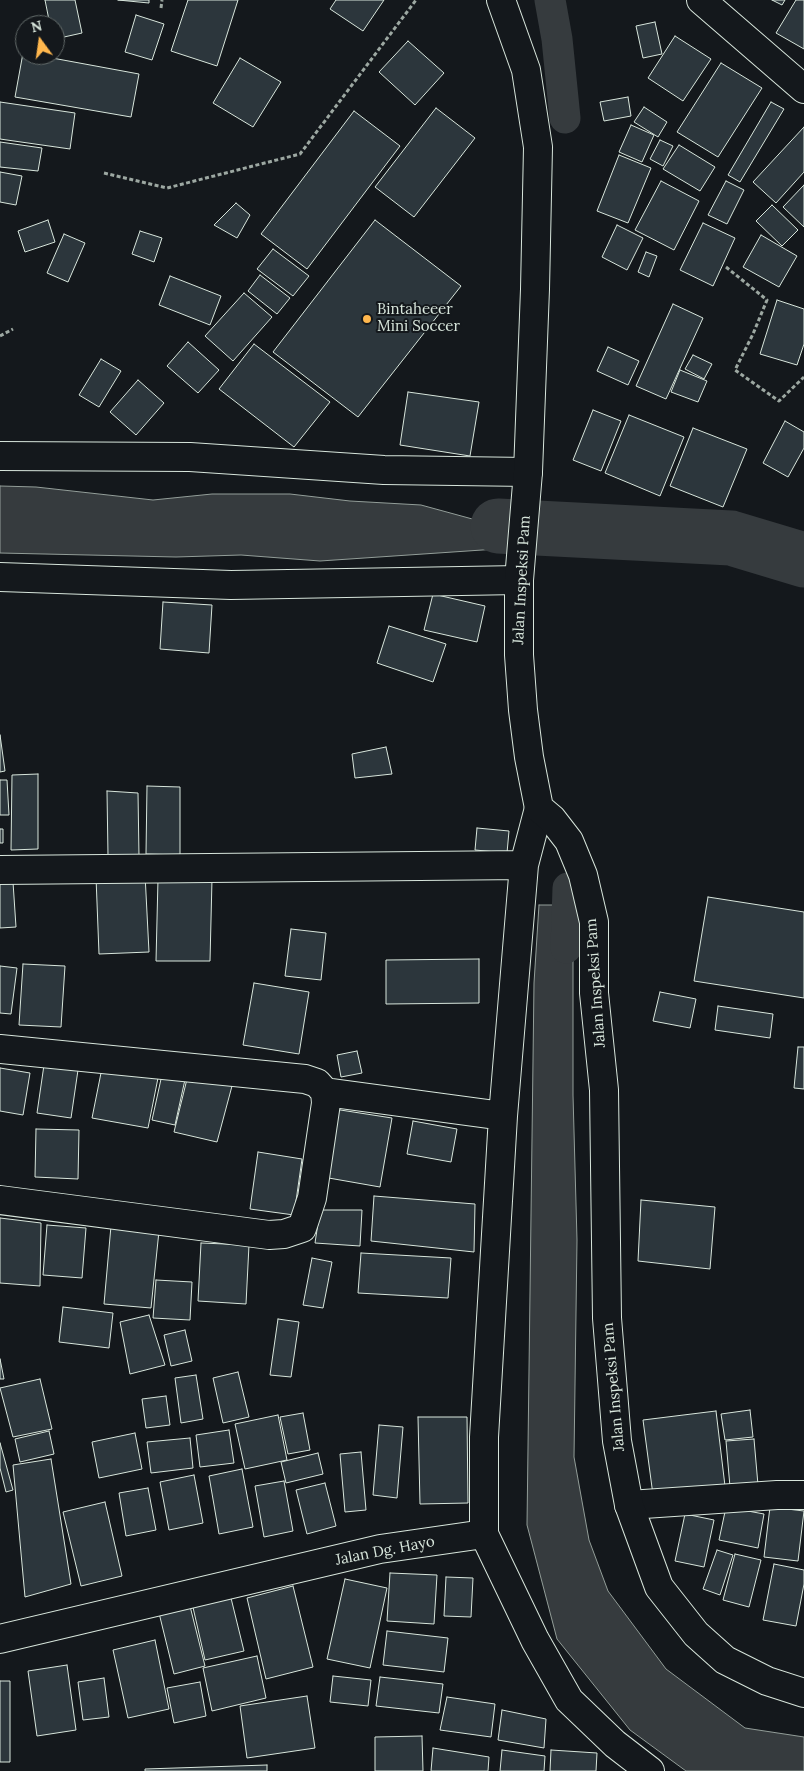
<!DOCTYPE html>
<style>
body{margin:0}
#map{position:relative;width:804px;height:1771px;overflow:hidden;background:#14181c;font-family:Lora,serif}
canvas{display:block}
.north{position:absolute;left:15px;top:15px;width:50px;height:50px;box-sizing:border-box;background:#14181c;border:1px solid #626a69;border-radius:50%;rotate:346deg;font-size:14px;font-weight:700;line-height:20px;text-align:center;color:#d8e6dc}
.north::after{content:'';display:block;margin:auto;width:18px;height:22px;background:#ffb74d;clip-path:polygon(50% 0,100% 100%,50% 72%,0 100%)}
</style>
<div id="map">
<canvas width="804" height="1771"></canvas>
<div class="north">N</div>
</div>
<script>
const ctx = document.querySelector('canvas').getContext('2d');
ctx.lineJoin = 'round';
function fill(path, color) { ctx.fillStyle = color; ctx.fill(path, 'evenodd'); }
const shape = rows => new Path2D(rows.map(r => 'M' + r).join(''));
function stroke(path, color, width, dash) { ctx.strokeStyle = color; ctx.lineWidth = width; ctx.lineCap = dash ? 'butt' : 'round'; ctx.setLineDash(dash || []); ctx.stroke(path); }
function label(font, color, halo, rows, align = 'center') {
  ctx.font = font + ' Lora,serif'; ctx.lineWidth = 4; ctx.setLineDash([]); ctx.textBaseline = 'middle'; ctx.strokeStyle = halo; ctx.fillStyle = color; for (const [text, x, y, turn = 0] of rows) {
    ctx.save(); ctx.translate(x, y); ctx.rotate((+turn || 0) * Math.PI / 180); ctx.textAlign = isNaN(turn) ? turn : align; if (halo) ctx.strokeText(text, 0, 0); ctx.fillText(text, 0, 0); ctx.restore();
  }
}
const water = shape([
 [0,486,36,487,153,500,212,494,290,494,350,501,421,505,498,526,497,549,320,561,241,555,176,557,0,553,0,486],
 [539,905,568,905,573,954,573,1095,577,1240,574,1457,589,1540,608,1591,666,1669,745,1728,804,1737,804,1771,686,1771,630,1730,557,1639,527,1525,534,983,539,905]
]);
fill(water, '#363b3e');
stroke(water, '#939e99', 1);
stroke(shape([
 [550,0,557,39,565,118],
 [566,948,568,888]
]), '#363b3e', 31);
stroke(shape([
 [498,526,731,538,804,560]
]), '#363b3e', 55);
const building = shape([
 [45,0,75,0,82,33,55,39,55,25,50,25,45,0],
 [118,0,149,0,149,3,118,0],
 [188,0,238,0,217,66,171,51,188,0],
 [336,0,384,0,363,31,330,9,336,0],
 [772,0,785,0,782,5,772,0],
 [796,0,804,0,804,49,776,33,796,0],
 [136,15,164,24,152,60,125,52,136,15],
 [655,22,662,54,643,58,636,26,655,22],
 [675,36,711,59,683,101,648,78,675,36],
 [408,41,444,73,415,105,379,72,408,41],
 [23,53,25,55,36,55,139,74,131,117,15,97,23,53],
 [240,58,281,82,253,127,213,103,240,58],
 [721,63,762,88,718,157,677,132,721,63],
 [628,97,631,116,604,121,600,102,628,97],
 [0,102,75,113,70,149,0,139,0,102],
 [771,102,784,109,740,182,728,175,771,102],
 [644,107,667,122,658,137,634,122,644,107],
 [436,108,475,138,414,217,375,187,436,108],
 [354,111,400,146,307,269,261,234,354,111],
 [631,125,654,135,642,162,619,152,631,125],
 [804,127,804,172,776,203,753,182,804,127],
 [660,140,673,146,663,166,650,159,660,140],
 [0,142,42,148,38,171,0,167,0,142],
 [679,145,715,167,700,191,663,169,679,145],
 [619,155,651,168,628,223,597,211,619,155],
 [0,172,22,176,16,205,0,202,0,172],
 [661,181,699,201,674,250,635,230,661,181],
 [726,181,744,190,727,224,708,215,726,181],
 [804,185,804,227,783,207,804,185],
 [236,203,250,215,237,238,214,225,236,203],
 [772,205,798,230,782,246,756,221,772,205],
 [48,220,55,242,25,252,18,231,48,220],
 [375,220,461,286,358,417,273,352,375,220],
 [703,223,735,238,713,286,680,270,703,223],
 [617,225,643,238,627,270,602,257,617,225],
 [140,231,162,238,154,262,132,254,140,231],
 [64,234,85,243,68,282,47,273,64,234],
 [761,235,797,256,779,287,743,267,761,235],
 [273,249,309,276,293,296,257,269,273,249],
 [646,252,657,256,649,277,638,272,646,252],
 [260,275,290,298,277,314,248,291,260,275],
 [170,276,221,296,210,325,159,305,170,276],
 [244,293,272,317,233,361,205,336,244,293],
 [777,300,804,309,804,344,797,365,760,354,777,300],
 [673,304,703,318,666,399,636,386,673,304],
 [188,342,219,370,198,393,167,366,188,342],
 [254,344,330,402,294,447,219,389,254,344],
 [608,347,639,361,628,385,597,371,608,347],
 [693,355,712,364,704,379,685,369,693,355],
 [101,359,121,371,99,407,79,395,101,359],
 [680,370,707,381,698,402,671,392,680,370],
 [138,380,164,403,136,435,110,412,138,380],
 [408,392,479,402,470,456,400,445,408,392],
 [593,410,621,421,601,471,573,460,593,410],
 [629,415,684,437,660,496,605,473,629,415],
 [785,421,804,432,804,448,788,477,763,463,785,421],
 [693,428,747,449,723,507,670,486,693,428],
 [433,594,485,606,477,642,424,630,433,594],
 [163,602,212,605,209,653,160,649,163,602],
 [389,626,446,644,433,682,377,663,389,626],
 [0,735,5,771,0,772,0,735],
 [386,747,392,774,355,778,352,754,386,747],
 [38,774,38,849,11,850,12,775,38,774],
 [0,780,7,780,9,815,0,815,0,780],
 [147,786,180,787,180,855,146,854,147,786],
 [107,791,138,793,139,857,108,856,107,791],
 [477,828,509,831,507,853,475,850,477,828],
 [0,829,3,829,3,843,0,843,0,829],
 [145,874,149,952,99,954,96,877,145,874],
 [158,879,212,879,210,961,156,961,158,879],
 [13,882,16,927,0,928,0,883,13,882],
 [708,897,804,912,804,998,694,981,708,897],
 [291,929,326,933,321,980,285,976,291,929],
 [479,959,479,1003,386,1004,386,960,479,959],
 [23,964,65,966,61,1027,19,1025,23,964],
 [0,966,17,968,11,1014,0,1013,0,966],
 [254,983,309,992,299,1054,243,1045,254,983],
 [660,992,696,999,690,1028,653,1021,660,992],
 [718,1006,773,1014,770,1038,715,1030,718,1006],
 [798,1047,804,1047,804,1089,794,1088,798,1047],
 [357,1051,362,1073,341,1077,337,1055,357,1051],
 [103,1063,159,1073,148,1128,92,1118,103,1063],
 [44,1065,78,1070,71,1118,37,1113,44,1065],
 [0,1068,30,1073,23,1115,0,1111,0,1068],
 [163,1070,186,1075,175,1125,152,1120,163,1070],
 [188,1075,232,1086,217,1142,174,1132,188,1075],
 [334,1109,392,1118,380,1187,323,1177,334,1109],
 [413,1121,457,1129,451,1162,407,1154,413,1121],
 [36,1129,79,1130,78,1179,35,1177,36,1129],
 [258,1152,302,1159,294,1215,250,1209,258,1152],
 [374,1196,475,1204,474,1252,371,1241,374,1196],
 [641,1200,715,1207,710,1269,638,1261,641,1200],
 [320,1210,362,1210,360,1246,315,1243,320,1210],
 [0,1218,41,1223,40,1286,0,1283,0,1218],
 [47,1225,86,1228,82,1278,43,1275,47,1225],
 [111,1226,159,1231,151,1308,104,1304,111,1226],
 [201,1243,249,1245,246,1304,198,1301,201,1243],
 [361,1253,451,1258,448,1298,358,1293,361,1253],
 [312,1258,332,1262,323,1308,303,1305,312,1258],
 [156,1280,192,1282,190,1320,153,1318,156,1280],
 [63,1307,113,1313,109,1348,59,1342,63,1307],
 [149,1315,165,1365,130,1374,120,1322,149,1315],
 [278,1319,299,1322,291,1377,270,1375,278,1319],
 [185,1330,192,1361,171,1366,164,1335,185,1330],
 [0,1359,4,1379,0,1379,0,1359],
 [238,1372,249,1417,223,1423,213,1378,238,1372],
 [196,1375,203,1419,181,1423,175,1378,196,1375],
 [40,1379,52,1429,13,1437,0,1388,40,1379],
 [166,1396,170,1425,146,1428,142,1399,166,1396],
 [750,1410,753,1437,725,1440,721,1414,750,1410],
 [716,1411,725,1486,653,1495,643,1420,716,1411],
 [303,1413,310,1450,288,1454,280,1417,303,1413],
 [278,1415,287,1460,245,1469,235,1424,278,1415],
 [418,1417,467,1417,468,1503,420,1504,418,1417],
 [379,1425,403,1427,397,1498,373,1495,379,1425],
 [229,1430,234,1463,200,1467,196,1435,229,1430],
 [49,1431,54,1454,20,1462,15,1439,49,1431],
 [135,1433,142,1469,99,1478,92,1442,135,1433],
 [190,1438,193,1468,151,1473,147,1442,190,1438],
 [754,1439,758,1485,730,1487,726,1441,754,1439],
 [0,1443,13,1490,6,1492,0,1468,0,1443],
 [361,1452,366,1510,345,1512,340,1454,361,1452],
 [318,1453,323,1474,286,1483,281,1462,318,1453],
 [51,1459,71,1584,25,1597,13,1465,51,1459],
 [242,1469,253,1527,219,1534,209,1476,242,1469],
 [194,1475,203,1523,169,1530,160,1482,194,1475],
 [284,1481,293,1531,264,1537,255,1486,284,1481],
 [325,1483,336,1526,307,1534,296,1490,325,1483],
 [148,1488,156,1530,126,1536,119,1493,148,1488],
 [105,1502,122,1576,81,1586,63,1512,105,1502],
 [726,1507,764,1514,758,1548,719,1540,726,1507],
 [770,1507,804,1511,798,1561,764,1557,770,1507],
 [685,1514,714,1520,704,1567,675,1561,685,1514],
 [717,1550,733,1555,720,1595,703,1589,717,1550],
 [735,1554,761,1560,749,1607,723,1600,735,1554],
 [774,1564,804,1570,804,1584,796,1626,763,1620,774,1564],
 [390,1573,437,1575,434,1624,387,1621,390,1573],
 [446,1577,473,1578,471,1617,444,1616,446,1577],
 [345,1579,387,1588,370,1668,327,1659,345,1579],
 [293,1586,313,1667,266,1679,247,1598,293,1586],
 [230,1594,244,1651,205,1660,192,1603,230,1594],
 [190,1606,205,1666,174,1674,159,1613,190,1606],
 [387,1631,448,1638,444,1672,383,1665,387,1631],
 [155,1640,169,1709,128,1718,113,1650,155,1640],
 [257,1656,266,1698,212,1711,203,1668,257,1656],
 [67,1665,76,1730,37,1736,28,1671,67,1665],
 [333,1676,371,1680,368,1706,330,1702,333,1676],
 [380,1677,443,1684,439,1713,376,1706,380,1677],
 [104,1678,109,1717,83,1720,78,1682,104,1678],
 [0,1681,10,1681,10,1762,0,1762,0,1681],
 [200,1682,206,1716,174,1723,167,1688,200,1682],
 [307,1696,315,1748,247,1758,240,1706,307,1696],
 [447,1697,495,1704,491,1737,440,1730,447,1697],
 [502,1710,546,1719,544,1748,498,1740,502,1710],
 [422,1736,423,1771,375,1771,375,1737,422,1736],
 [433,1748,489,1757,488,1771,431,1771,433,1748],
 [502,1750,545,1756,544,1771,500,1771,502,1750],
 [551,1750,597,1753,596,1771,550,1771,551,1750],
 [267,1765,267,1771,145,1771,145,1769,267,1765]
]);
fill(building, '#2c363c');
stroke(building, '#d8e6dc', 1);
const minor = shape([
 [0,456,190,457,384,470,528,472],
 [0,577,231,585,519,580],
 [539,808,524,865,503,1116,484,1437,484,1534,535,1640,569,1700,615,1744,650,1771],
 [0,870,524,865],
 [0,1049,305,1079,317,1083,325,1092,326,1103,312,1198,302,1228,284,1234,269,1235,0,1200],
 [325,1092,503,1116],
 [629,1505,777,1495,804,1495],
 [0,1639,380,1549,484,1534]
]);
const primary = shape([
 [501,0,526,70,538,147,535,289,528,472,519,580,519,655,523,710,529,757,539,808,552,819,569,841,583,875,594,922,594,993,604,1090,607,1318,617,1441,629,1505,659,1587,696,1634,725,1660,767,1681,804,1693],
 [701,0,804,89]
]);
stroke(minor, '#d8e6dc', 30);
stroke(primary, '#d8e6dc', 30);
stroke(shape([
 [161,8,162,0],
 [104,173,167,188,300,154,416,0],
 [726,267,767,300,753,334,735,370,779,401,804,377],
 [0,336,13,329]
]), '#9da8a2', 3, [4, 2.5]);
stroke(minor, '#14181c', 28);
stroke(primary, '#14181c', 28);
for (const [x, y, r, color] of [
 [367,319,5,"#ffb74d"]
]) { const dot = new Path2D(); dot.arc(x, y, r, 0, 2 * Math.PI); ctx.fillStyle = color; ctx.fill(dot); stroke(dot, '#14181c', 2); }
label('15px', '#d8e6dc', '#14181c', [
 ["Bintaheeer",377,310],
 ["Mini Soccer",377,327]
], 'left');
label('15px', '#d8e6dc', '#14181c', [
 ["Jalan Inspeksi Pam",522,580,-87],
 ["Jalan Inspeksi Pam",596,983,-94],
 ["Jalan Inspeksi Pam",614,1387,-95],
 ["Jalan Dg. Hayo",385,1551,-11]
]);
</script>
